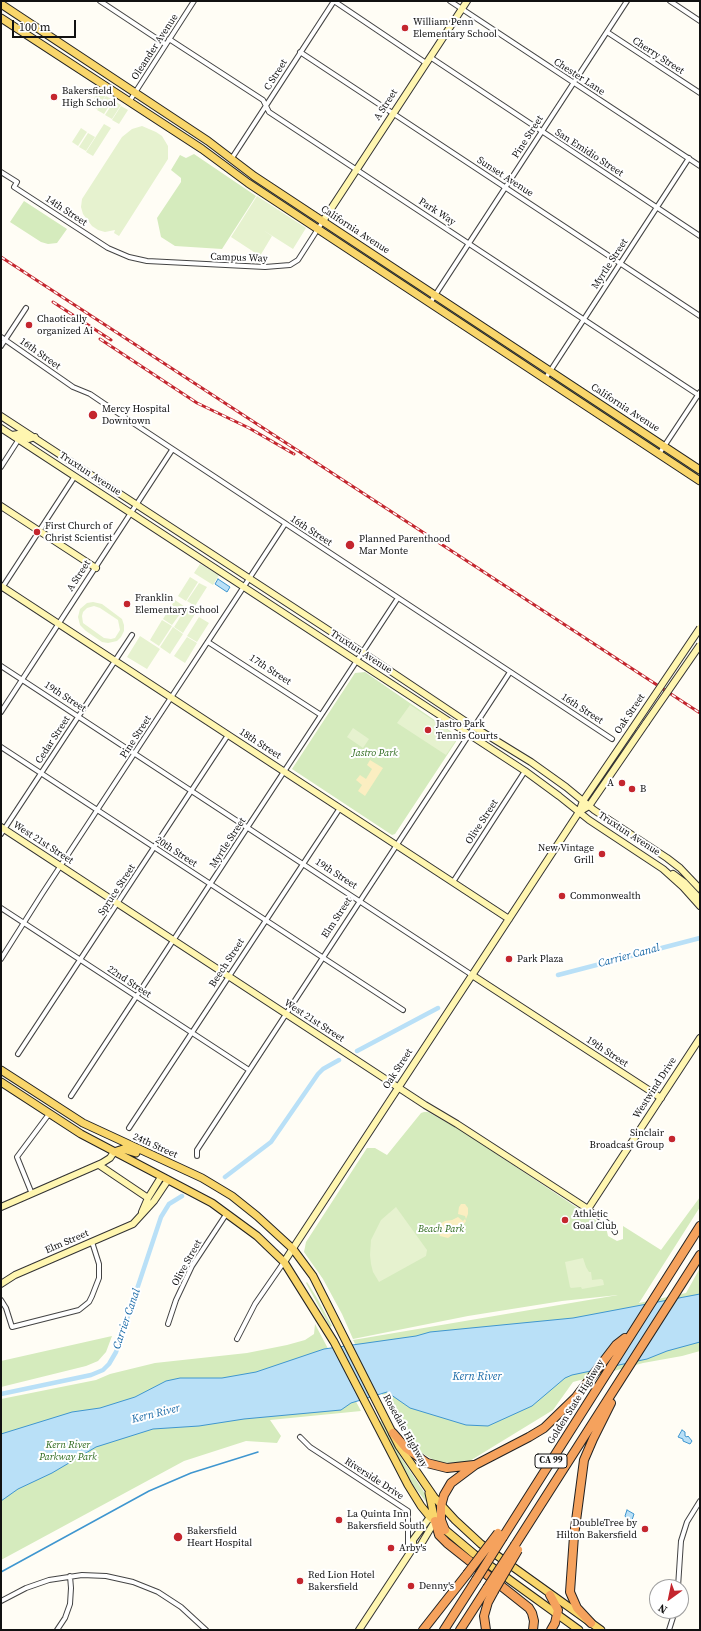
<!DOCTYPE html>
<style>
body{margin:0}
#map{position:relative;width:701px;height:1631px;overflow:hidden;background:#fffdf5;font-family:"Source Serif 4",serif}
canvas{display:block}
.frame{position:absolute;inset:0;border:2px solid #111;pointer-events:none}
.north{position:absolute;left:649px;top:1579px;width:40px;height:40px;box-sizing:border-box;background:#fff;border:1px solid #a0a0a0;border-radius:50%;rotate:213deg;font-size:11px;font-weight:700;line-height:16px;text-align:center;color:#111}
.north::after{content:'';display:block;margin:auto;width:14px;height:18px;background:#c4262e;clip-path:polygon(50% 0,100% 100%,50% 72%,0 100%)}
.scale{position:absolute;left:12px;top:20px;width:64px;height:18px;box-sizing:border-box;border:2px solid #111;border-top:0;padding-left:5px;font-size:12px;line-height:14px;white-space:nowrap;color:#111;-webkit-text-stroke:3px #fff;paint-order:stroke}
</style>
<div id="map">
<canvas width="701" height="1631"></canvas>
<div class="frame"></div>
<div class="north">N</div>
<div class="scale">100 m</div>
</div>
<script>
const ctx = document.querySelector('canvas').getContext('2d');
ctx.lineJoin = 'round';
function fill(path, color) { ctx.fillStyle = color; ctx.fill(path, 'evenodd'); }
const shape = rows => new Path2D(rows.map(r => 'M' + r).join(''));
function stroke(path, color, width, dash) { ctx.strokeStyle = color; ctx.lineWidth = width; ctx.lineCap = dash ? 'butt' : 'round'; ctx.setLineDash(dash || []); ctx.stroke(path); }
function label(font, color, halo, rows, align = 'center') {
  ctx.font = font + ' "Source Serif 4",serif'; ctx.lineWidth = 4; ctx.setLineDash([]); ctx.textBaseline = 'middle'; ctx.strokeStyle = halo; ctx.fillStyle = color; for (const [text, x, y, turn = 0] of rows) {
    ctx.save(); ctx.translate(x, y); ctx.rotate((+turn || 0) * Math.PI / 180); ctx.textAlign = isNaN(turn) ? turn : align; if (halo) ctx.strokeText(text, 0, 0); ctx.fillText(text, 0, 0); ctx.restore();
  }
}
fill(shape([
 [194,154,256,196,222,249,175,246,161,237,157,218,181,182,181,178,171,170,180,155,186,158],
 [24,201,67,229,57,243,48,244,41,242,10,222],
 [327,231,361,252,427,294,408,285],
 [438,302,544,370,543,371,528,361,518,357,441,307],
 [553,377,700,473,700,477,555,382],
 [365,672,459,737,395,834,392,835,292,769,355,673],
 [424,1112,428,1112,462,1131,606,1227,608,1236,617,1241,623,1239,623,1226,661,1250,700,1197,700,1207,639,1303,686,1293,700,1268,700,1351,682,1356,643,1363,573,1382,553,1410,468,1462,439,1463,413,1448,389,1407,353,1340,618,1295,562,1301,468,1316,353,1339,342,1314,323,1279,304,1252,306,1242,367,1148,375,1148,387,1155,421,1113],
 [307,1282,317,1298,332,1326,330,1327,306,1283],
 [315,1324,361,1411,270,1420,281,1436,277,1443,246,1441,184,1461,1,1560,1,1399,96,1380,110,1374,155,1363,247,1353,287,1345,305,1340,314,1334],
 [112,1336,106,1352,98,1361,86,1366,1,1387,1,1361],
 [379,1421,381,1421,402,1459,426,1495,429,1502,427,1503,413,1485]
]), '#d5ebbd');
fill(shape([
 [370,760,383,768,365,796,358,791,362,785,356,780,360,775,366,779,372,769,367,765],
 [461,1204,465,1204,468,1208,468,1214,466,1219,465,1216,458,1214,459,1207],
 [458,1217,463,1221,465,1219,466,1221,461,1229,448,1238,440,1236,438,1231,440,1224,445,1221,452,1220]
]), '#fbeec1');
fill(shape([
 [99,91,106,95,97,109,90,105],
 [106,96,113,100,104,114,97,110],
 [114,101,121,105,112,119,105,115],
 [121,106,128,110,119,124,112,120],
 [104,124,111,128,93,156,86,152],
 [142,126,156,132,162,136,168,146,168,159,119,236,114,233,115,230,105,232,98,230,92,226,83,214,81,207,82,199,122,137,132,129],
 [81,128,87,132,78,146,72,142],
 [88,133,95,137,86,151,79,147],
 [257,196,306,228,293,249,263,230,272,236,260,256,231,237],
 [200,564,219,575,213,585,194,573],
 [190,577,198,582,186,601,178,596],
 [199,583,207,587,195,606,187,601],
 [175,600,185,607,172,625,163,619],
 [93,602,102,604,122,619,124,625,124,631,121,637,117,641,108,643,102,642,86,631,80,625,78,617,80,609,87,603],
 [94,606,100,608,118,620,120,630,115,638,111,639,104,638,83,623,82,616,83,612,87,608],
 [186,608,195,614,183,633,174,627],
 [199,617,209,623,197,642,187,636],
 [162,620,172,626,159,646,150,640],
 [173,627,183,634,170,654,160,647],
 [140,636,160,649,147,669,127,657],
 [187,637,197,643,185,663,174,656],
 [410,705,458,737,446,755,397,723],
 [353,728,369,739,363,748,347,737],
 [396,1207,427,1250,426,1256,379,1282,373,1272,371,1264,370,1255,371,1240,381,1220],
 [583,1258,586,1267,589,1272,591,1272,592,1280,601,1279,603,1280,604,1285,582,1289,581,1287,571,1288,570,1287,565,1262]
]), '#e6f2cf');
const water = shape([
 [218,579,230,587,227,592,215,584,218,579],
 [700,1294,700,1342,667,1351,647,1359,572,1375,565,1378,532,1406,488,1426,466,1425,410,1408,387,1392,351,1403,341,1410,244,1419,199,1426,153,1429,96,1447,52,1473,18,1489,1,1501,1,1434,72,1412,100,1408,135,1397,166,1381,180,1378,222,1378,256,1372,324,1349,416,1336,430,1332,573,1318,700,1294],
 [682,1430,685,1432,685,1436,687,1437,688,1436,692,1441,690,1444,683,1441,683,1439,678,1437,682,1430],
 [627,1510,634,1514,631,1523,627,1522,627,1519,625,1516,627,1510]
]);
fill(water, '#b9e0f7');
stroke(water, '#3f96cf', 1);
stroke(shape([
 [1,1572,149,1491,191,1473,258,1452]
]), '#3f96cf', 1.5);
stroke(shape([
 [558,975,700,938],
 [357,1051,438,1008],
 [225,1177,271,1142,318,1074,323,1069,339,1060],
 [1,1394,91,1375,103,1370,109,1364,116,1352,161,1217,169,1204,182,1196]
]), '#b9e0f7', 4.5);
const street = shape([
 [100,1,165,44],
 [334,1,426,63],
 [450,1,700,166],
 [670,1,700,21],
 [607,32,700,93],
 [169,39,263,100,269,112,700,396],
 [300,52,700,316],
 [430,57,700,236],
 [129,102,194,1],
 [232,158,334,1],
 [1,172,17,182,14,187,108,248,129,257,147,261,265,267,290,265,298,260,323,221],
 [430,303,627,1],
 [1,337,73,387,90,394,118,413,612,739],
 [1,346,26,308],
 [545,379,689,158],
 [659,454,700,392],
 [1,467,19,439],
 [2,588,75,476],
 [208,642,321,715],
 [1,666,472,975],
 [1,712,172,450],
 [1,747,403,1010],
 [1,834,132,635],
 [453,882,525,771],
 [1,908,249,1070],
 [1,959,42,894,285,524],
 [18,1054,228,735],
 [71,1096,398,598],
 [129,1128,340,808],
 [197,1156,197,1150,510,672],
 [32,1194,17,1157,49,1114],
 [588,1209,612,1226,615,1232],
 [1,1300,6,1308,12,1327,79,1310,89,1302,92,1296,99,1278,99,1264,92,1242],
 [168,1324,176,1300,192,1266,227,1213],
 [237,1339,255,1304,284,1262],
 [300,1437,310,1447,408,1511,408,1545,413,1548],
 [678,1587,681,1541,687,1522,700,1501],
 [1,1601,26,1588,49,1580,82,1575,106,1576,133,1582,158,1592,181,1607,206,1630],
 [57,1630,65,1618,70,1604,71,1588,70,1576],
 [669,1630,675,1611]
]);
const secondary = shape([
 [323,221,467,1],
 [1,416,362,652,474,727,531,762,566,787,594,810,667,858,680,868,700,889],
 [1,428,525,771,559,796,589,820,663,869,683,887,700,906],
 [12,435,18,434,29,439,35,437],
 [1,506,96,568],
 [1,586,509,919],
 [579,812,589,806,646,723],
 [1,827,425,1105,457,1124,588,1209,700,1038],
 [673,874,685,883,700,899],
 [472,975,661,1098],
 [99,1165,148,1198],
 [1,1207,102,1163,110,1158,114,1152],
 [142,1212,148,1198,161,1177],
 [284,1262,579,812,583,801,632,729],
 [1,1284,15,1275,133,1224,154,1201,168,1180],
 [413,1548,420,1546,435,1521],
 [359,1630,413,1548,413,1540,430,1517]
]);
const primary = shape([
 [1,4,208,141,254,176,700,470],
 [1,18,202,149,248,183,700,481],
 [1,1070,83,1123,202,1178,232,1196,257,1216,293,1249,313,1276,399,1446,434,1497,455,1520,481,1544,601,1630],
 [1,1082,81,1134,212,1203,257,1236,284,1262,334,1342,408,1485,421,1506,430,1517,474,1554,579,1630],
 [114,1152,123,1149,136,1153],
 [429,1493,435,1521]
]);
const highway = shape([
 [393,1433,406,1448,427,1463,447,1468,474,1465],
 [435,1521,439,1535,447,1543,529,1608,532,1613,534,1621,533,1630],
 [445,1530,441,1520,441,1506,444,1495,451,1483,475,1465,529,1437,544,1428,576,1397,616,1345,625,1338],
 [503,1537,700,1226],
 [515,1545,700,1255],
 [550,1595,558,1610,555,1623,551,1630],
 [591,1623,577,1608,570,1592,574,1536,584,1460,593,1439,611,1403],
 [423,1630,467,1574],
 [444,1630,476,1580],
 [460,1630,487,1588],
 [486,1630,484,1616,488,1602,494,1591]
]);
stroke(street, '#444', 6);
stroke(secondary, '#333', 8);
stroke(primary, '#222', 9);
stroke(highway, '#222', 10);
stroke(street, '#fff', 4);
stroke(secondary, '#fff6b0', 6);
stroke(primary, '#f9d66b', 7);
stroke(highway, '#f5a25d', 8);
const rail = shape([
 [1,257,700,713],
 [53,302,111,340],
 [100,339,197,403,249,428,294,454]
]);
stroke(rail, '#c4262e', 3);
stroke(rail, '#fff', 1.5, [4.5]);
const secondaryBridge = shape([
 [646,723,700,645],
 [632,729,700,628]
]);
const highwayBridge = shape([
 [467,1574,498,1533],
 [476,1580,503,1537],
 [487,1588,515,1545],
 [494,1591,518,1550]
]);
stroke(secondaryBridge, '#333', 8, []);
stroke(highwayBridge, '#222', 10, []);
stroke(secondaryBridge, '#fff6b0', 6);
stroke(highwayBridge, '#f5a25d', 8);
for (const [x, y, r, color] of [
 [405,28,4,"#c4262e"],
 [54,97,4,"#c4262e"],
 [29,325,4,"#c4262e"],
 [93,415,5,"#c4262e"],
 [37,532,4,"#c4262e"],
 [350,545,5,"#c4262e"],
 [127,604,4,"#c4262e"],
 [428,730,4,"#c4262e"],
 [622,783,4,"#c4262e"],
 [632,789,4,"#c4262e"],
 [602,854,4,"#c4262e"],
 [562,896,4,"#c4262e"],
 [509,959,4,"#c4262e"],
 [672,1139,4,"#c4262e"],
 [565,1220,4,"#c4262e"],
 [339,1520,4,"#c4262e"],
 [645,1529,4,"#c4262e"],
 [178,1537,5,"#c4262e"],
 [391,1548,4,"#c4262e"],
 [300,1581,4,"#c4262e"],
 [411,1586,4,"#c4262e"]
]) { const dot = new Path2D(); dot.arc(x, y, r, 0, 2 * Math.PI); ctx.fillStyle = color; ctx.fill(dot); stroke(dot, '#fff', 1.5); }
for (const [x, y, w] of [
 [551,1461,32]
]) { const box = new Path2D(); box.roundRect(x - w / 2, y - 7, w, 14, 3); ctx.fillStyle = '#fff'; ctx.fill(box); stroke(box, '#111', 1); }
label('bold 9px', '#111', null, [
 ["CA 99",551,1461]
]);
label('10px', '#111', '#fff', [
 ["William Penn",413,22],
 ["Elementary School",413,34],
 ["Bakersfield",62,91],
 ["High School",62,103],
 ["Chaotically",37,319],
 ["organized Ai",37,331],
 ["Mercy Hospital",102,409],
 ["Downtown",102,421],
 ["First Church of",45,526],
 ["Christ Scientist",45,538],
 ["Planned Parenthood",359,539],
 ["Mar Monte",359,551],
 ["Franklin",135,598],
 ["Elementary School",135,610],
 ["Jastro Park",436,724],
 ["Tennis Courts",436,736],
 ["A",614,783,"right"],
 ["B",640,789],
 ["New Vintage",594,848,"right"],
 ["Grill",594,860,"right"],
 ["Commonwealth",570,896],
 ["Park Plaza",517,959],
 ["Sinclair",664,1133,"right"],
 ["Broadcast Group",664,1145,"right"],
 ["Athletic",573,1214],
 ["Goal Club",573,1226],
 ["La Quinta Inn",347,1514],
 ["Bakersfield South",347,1526],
 ["DoubleTree by",637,1523,"right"],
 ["Hilton Bakersfield",637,1535,"right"],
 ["Bakersfield",187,1531],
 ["Heart Hospital",187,1543],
 ["Arby's",399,1548],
 ["Red Lion Hotel",308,1575],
 ["Bakersfield",308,1587],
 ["Denny's",419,1586]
], 'left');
label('10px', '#111', '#fff', [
 ["Oleander Avenue",155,47,-57],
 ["Cherry Street",658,56,33],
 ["C Street",276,75,-58],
 ["Chester Lane",579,77,33],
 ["A Street",386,105,-57],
 ["Pine Street",528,137,-57],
 ["San Emidio Street",589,153,33],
 ["Sunset Avenue",505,177,33],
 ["14th Street",66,211,33],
 ["Park Way",437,212,33],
 ["California Avenue",355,230,33],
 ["Campus Way",239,258,2],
 ["Myrtle Street",610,264,-57],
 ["16th Street",40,354,35],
 ["California Avenue",625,408,33],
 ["Truxtun Avenue",90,474,33],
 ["16th Street",311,531,33],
 ["A Street",79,576,-57],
 ["Truxtun Avenue",361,652,33],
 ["17th Street",270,670,33],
 ["19th Street",65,697,33],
 ["16th Street",582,709,33],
 ["Oak Street",630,714,-56],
 ["Pine Street",136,737,-57],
 ["Cedar Street",53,740,-57],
 ["18th Street",260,744,33],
 ["Olive Street",482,822,-57],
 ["Truxtun Avenue",629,834,33],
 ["West 21st Street",43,843,33],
 ["Myrtle Street",228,843,-57],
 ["20th Street",176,852,33],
 ["19th Street",336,874,33],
 ["Spruce Street",117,890,-57],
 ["Elm Street",337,918,-57],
 ["Beech Street",227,963,-57],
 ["22nd Street",129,982,33],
 ["West 21st Street",314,1021,33],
 ["19th Street",607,1052,33],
 ["Oak Street",398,1069,-57],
 ["Westwind Drive",655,1088,-57],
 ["24th Street",155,1146,24],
 ["Elm Street",67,1242,-23],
 ["Olive Street",187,1263,-61],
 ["Golden State Highway",576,1402,-58],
 ["Rosedale Highway",405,1431,61],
 ["Riverside Drive",374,1479,33]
]);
label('italic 10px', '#2f6b1f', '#fff', [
 ["Jastro Park",375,753],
 ["Beach Park",441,1229],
 ["Kern River",68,1445],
 ["Parkway Park",68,1457]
]);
label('italic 11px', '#1768a6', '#fff', [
 ["Carrier Canal",629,956,-15],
 ["Carrier Canal",127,1319,-71],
 ["Kern River",477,1377],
 ["Kern River",156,1414,-14]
]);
</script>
